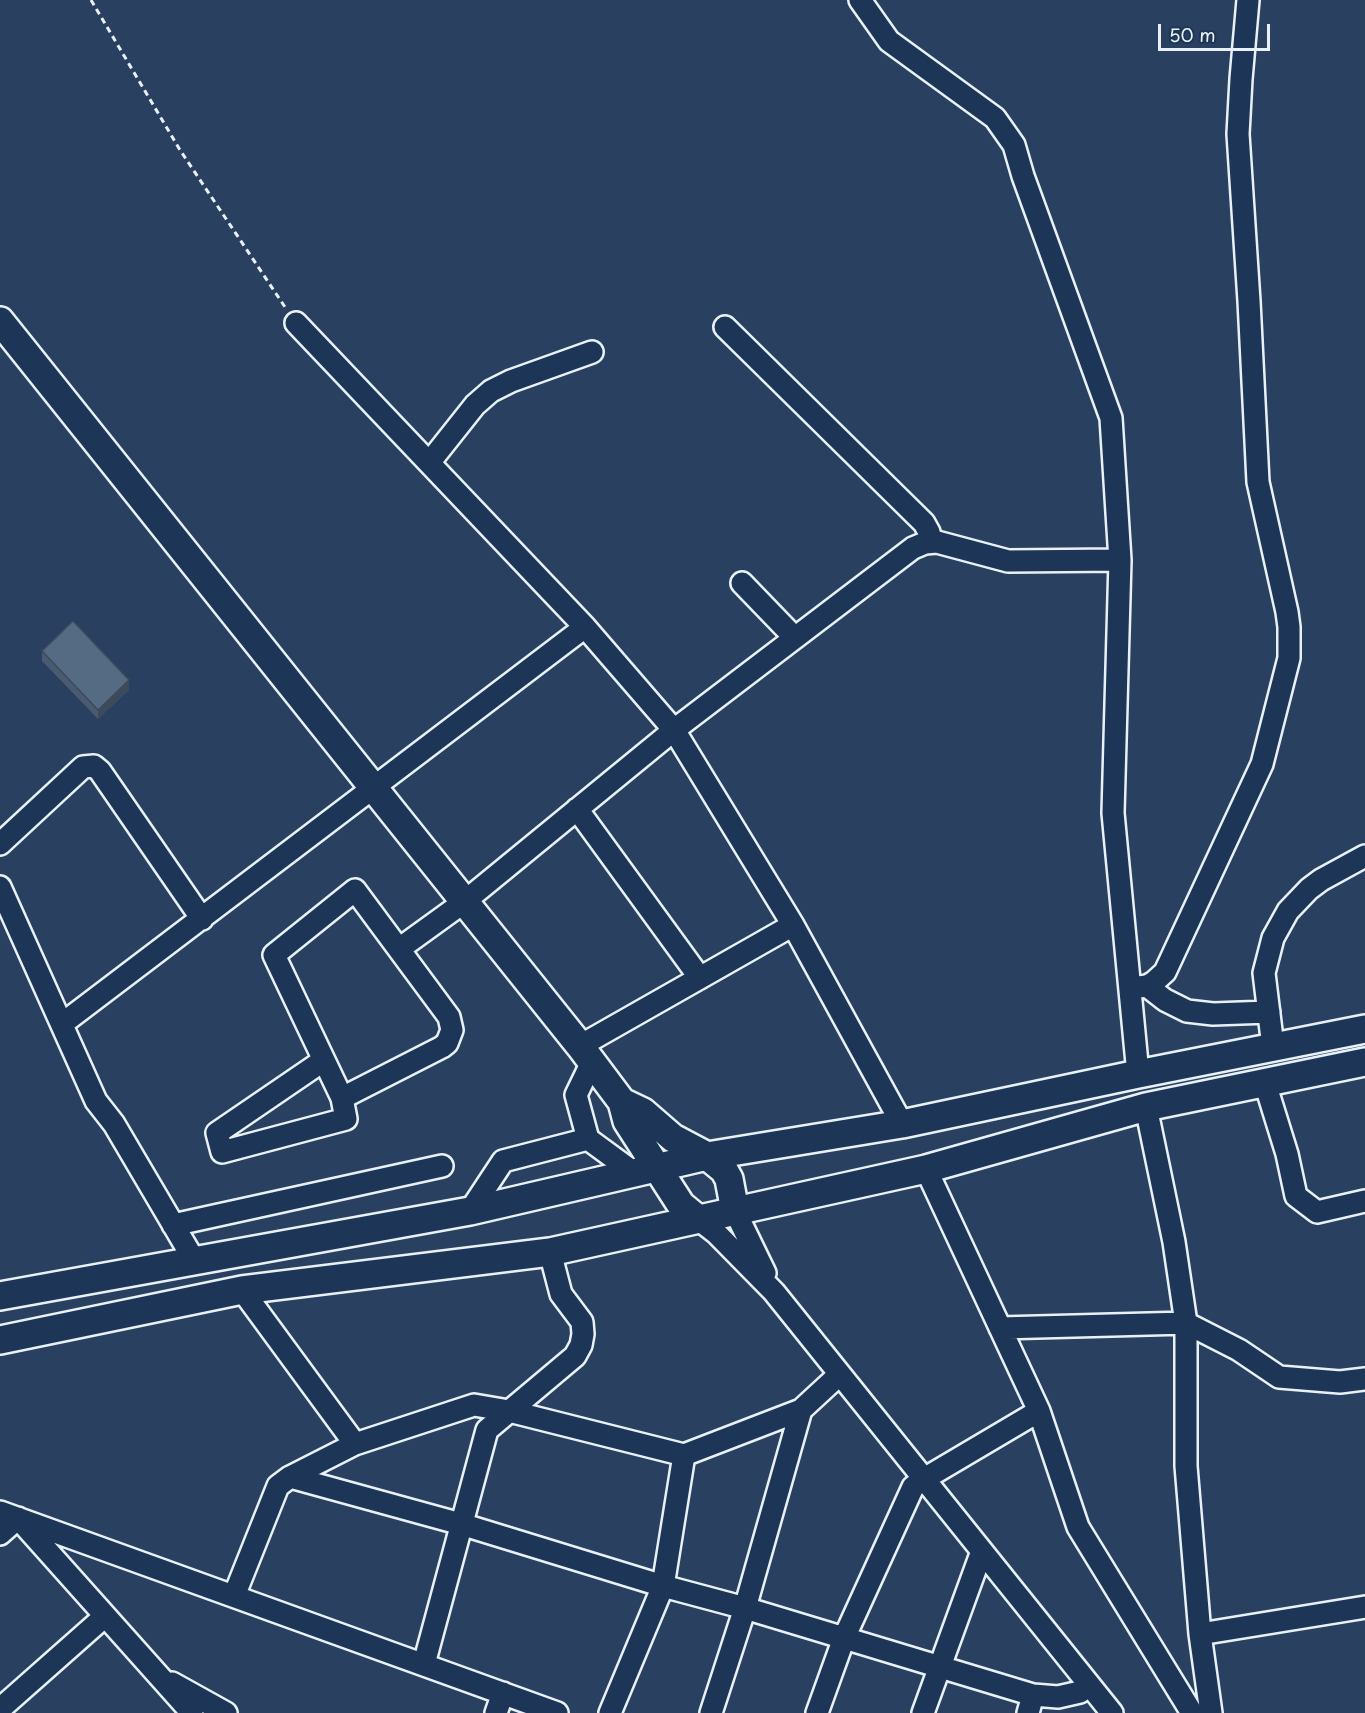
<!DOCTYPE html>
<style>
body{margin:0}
#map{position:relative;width:1365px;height:1713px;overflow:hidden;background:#294061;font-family:"Playpen Sans",sans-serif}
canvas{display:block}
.scale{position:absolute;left:1158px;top:24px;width:112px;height:27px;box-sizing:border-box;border:3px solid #e8f1f8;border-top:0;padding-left:8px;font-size:18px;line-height:21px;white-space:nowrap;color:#e8f1f8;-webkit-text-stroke:4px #1d3557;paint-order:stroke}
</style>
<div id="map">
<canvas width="1365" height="1713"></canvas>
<div class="scale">50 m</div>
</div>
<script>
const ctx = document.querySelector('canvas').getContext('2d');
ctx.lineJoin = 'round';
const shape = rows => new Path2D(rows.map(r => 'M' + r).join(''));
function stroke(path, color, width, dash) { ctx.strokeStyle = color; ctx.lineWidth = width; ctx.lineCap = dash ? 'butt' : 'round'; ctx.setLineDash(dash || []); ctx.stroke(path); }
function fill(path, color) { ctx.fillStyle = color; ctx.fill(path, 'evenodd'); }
const minor = shape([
 [860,0,889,41,995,118,1014,145,1023,176,1111,418,1120,560],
 [296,323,585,627,674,730,793,925,902,1124],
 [725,327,924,523,929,532,931,542],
 [429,463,475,405,491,391,511,381,592,352],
 [742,583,795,638],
 [577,809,700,978],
 [0,844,83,767,94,766,100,771,202,919],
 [0,887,96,1101,114,1124,194,1260],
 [399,949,464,902,674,730,913,548,925,543,937,542,1008,561,1120,560,1113,813,1138,1074],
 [1147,986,1165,1000,1187,1011,1213,1014,1269,1012],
 [1130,988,1147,986,1154,982,1165,972,1262,764,1289,658,1289,627,1287,612,1258,482,1249,301,1238,134,1241,79,1248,0],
 [62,1024,585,627],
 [580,1046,793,925],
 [1273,1047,1264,973,1273,938,1288,911,1309,889,1321,880,1365,856],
 [324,1060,217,1133,222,1152,346,1119,342,1098,274,955,355,890,449,1017,452,1030,447,1043,442,1047,342,1098],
 [1265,1083,1287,1154,1296,1196,1317,1212,1365,1201],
 [1146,1107,1174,1242,1186,1323,1186,1466,1200,1634,1211,1713],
 [588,1139,576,1095,592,1062],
 [926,1169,1039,1411,1078,1527,1192,1713],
 [470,1211,503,1161,588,1139,633,1172],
 [735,1211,765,1273],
 [698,1219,716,1233,774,1292,1112,1713],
 [173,1225,442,1166],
 [242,1290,355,1444],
 [1000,1328,1186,1323,1239,1350,1279,1377,1340,1382,1365,1379],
 [290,1477,461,1524,663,1586,745,1608,1033,1695],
 [0,1512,557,1713],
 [0,1534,18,1518,192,1713],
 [234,1596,278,1486,290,1477,355,1444,474,1405,509,1411,684,1455,801,1410,840,1374],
 [1200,1634,1365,1607],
 [424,1664,487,1430,575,1356,581,1345,583,1334,582,1322,561,1294,550,1252],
 [172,1683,226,1713],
 [0,1709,104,1617],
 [496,1713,503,1693],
 [610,1713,663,1586,684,1455],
 [711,1713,745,1608,801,1410],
 [817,1713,844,1638,913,1487,924,1479,1039,1411],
 [923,1713,982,1551],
 [1028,1713,1033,1695,1058,1697,1080,1692,1089,1685]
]);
const major = shape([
 [0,321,580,1046,622,1102,627,1121,681,1205,698,1219],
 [622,1102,643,1112,673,1138,707,1156,724,1170,729,1179,735,1211],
 [0,1296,470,1211,707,1156,902,1124,1138,1074,1365,1029],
 [0,1340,242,1290,550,1252,926,1169,1146,1107,1365,1062]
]);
stroke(minor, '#e8f1f8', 26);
stroke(major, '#e8f1f8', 32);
stroke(shape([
 [91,0,180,150,287,310]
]), '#e8f1f8', 3, [6, 4.5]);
stroke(minor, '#1d3557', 21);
stroke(major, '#1d3557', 27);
fill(shape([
 [42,651,129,690,98,719,42,661]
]), '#495b71');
fill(shape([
 [129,680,129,690,98,719,98,710]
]), '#3c4a5c');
const building = shape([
 [73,621,129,680,98,710,42,651,73,621]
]);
fill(building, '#556a83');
stroke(building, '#3c4a5c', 1.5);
</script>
